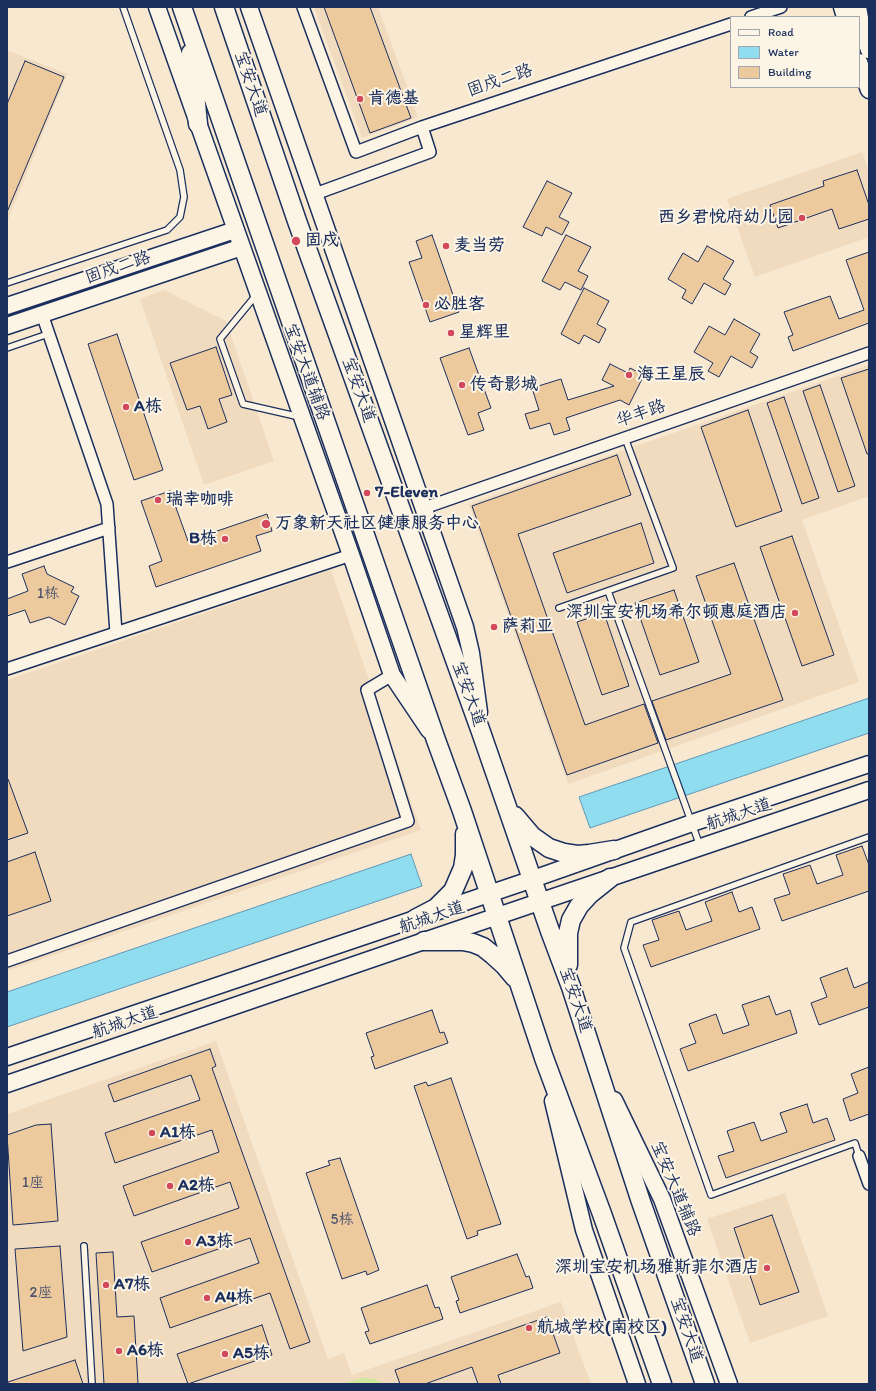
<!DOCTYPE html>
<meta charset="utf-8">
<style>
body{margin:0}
#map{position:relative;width:876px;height:1391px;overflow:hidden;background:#f8e8d0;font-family:Itim,sans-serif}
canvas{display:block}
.frame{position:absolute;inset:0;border:8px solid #1b2f5e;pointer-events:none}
.legend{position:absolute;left:730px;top:16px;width:130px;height:72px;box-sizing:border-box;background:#fcf5e5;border:1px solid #a2a6af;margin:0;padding:5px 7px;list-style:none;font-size:12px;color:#1b2f5e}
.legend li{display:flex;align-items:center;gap:8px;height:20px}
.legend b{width:20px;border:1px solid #a2a6af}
</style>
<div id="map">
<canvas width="876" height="1391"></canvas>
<div class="frame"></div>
<ul class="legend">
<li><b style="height:5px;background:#fcf5e5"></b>Road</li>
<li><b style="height:11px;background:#90ddf0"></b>Water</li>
<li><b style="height:11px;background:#edca9e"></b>Building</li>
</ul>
</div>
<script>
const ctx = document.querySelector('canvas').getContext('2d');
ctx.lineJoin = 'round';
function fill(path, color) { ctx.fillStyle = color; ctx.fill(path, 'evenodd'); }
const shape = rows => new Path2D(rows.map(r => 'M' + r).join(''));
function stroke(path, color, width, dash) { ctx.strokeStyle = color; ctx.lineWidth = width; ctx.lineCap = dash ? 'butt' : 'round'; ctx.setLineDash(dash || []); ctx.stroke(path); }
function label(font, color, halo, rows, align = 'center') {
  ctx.font = font + ' Itim,"LXGW WenKai TC",sans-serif'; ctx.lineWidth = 4; ctx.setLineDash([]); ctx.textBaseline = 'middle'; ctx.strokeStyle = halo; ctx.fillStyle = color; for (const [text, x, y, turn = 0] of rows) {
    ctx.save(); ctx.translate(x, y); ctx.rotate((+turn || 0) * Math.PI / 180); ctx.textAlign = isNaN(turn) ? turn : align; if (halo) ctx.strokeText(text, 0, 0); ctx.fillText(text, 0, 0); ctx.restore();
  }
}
fill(shape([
 [314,7,378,7,418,117,362,138],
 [7,50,67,74,7,222],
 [862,152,869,171,869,237,755,277,727,199],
 [164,290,226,321,274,461,204,485,140,299],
 [869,365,869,496,802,520,859,682,568,784,469,504],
 [331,570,421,830,7,971,7,680],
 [216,1041,328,1359,344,1353,352,1375,561,1302,591,1384,7,1384,7,1114],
 [785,1193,828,1316,750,1343,707,1219]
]), '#f1dbbf');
fill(shape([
 [363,1378,375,1379,385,1384,341,1384]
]), '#d0e79c');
const water = shape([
 [869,698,869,733,590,828,579,797,869,698],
 [411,854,422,886,7,1027,7,992,411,854]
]);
fill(water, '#90ddf0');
stroke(water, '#6197b6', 1);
const building = shape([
 [324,7,370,7,411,118,370,133,324,7],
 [25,61,64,77,7,212,7,104,25,61],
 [857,170,869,205,869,219,839,229,832,209,778,228,770,205,824,186,823,181,857,170],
 [547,181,572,193,559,217,569,222,562,235,546,227,542,236,523,227,547,181],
 [432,235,459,312,430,322,409,262,422,258,416,241,432,235],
 [566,235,591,247,578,271,588,276,581,290,565,282,560,290,542,281,566,235],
 [707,246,734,261,723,279,731,284,725,295,704,283,692,304,682,298,686,290,668,279,683,253,698,262,707,246],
 [869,252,869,323,793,351,788,337,793,335,784,312,830,296,839,319,864,310,846,260,869,252],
 [584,288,609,301,597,324,606,329,599,343,584,335,579,344,561,334,584,288],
 [734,319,760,334,750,352,758,357,752,368,731,356,719,377,708,371,713,363,694,352,709,326,725,335,734,319],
 [117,334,163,470,134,480,88,344,117,334],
 [216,347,232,395,219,399,227,422,208,429,200,406,187,410,170,363,216,347],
 [469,348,491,408,478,413,484,430,468,435,440,358,469,348],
 [610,364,628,373,630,368,644,375,629,405,620,400,566,418,570,430,554,435,550,423,530,429,525,414,539,410,532,388,561,379,568,400,614,386,602,380,610,364],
 [869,369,869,454,867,454,841,378,869,369],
 [820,385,855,486,838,492,803,391,820,385],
 [784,397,819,498,802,504,767,403,784,397],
 [748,410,782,511,736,527,701,427,748,410],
 [617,455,631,495,518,534,585,725,644,704,658,743,567,775,472,506,617,455],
 [170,491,188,541,267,514,272,531,256,536,261,551,156,587,149,566,162,561,141,501,170,491],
 [641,523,654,563,567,593,553,553,641,523],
 [792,536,834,655,802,666,760,547,792,536],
 [734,563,783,700,666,740,652,701,731,674,696,576,734,563],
 [44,566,47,574,74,587,71,592,79,596,65,625,49,617,30,623,25,610,7,616,7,599,28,591,22,574,44,566],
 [674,590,699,662,660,675,635,603,674,590],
 [604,613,629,686,602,695,577,622,604,613],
 [7,779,8,779,28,833,7,840,7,779],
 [862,846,869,865,869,891,782,921,774,899,790,894,783,874,810,865,817,884,843,875,836,855,862,846],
 [35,852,51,901,7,916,7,862,35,852],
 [732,892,739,912,752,907,760,929,651,967,643,945,659,940,652,920,679,911,686,930,712,921,705,902,732,892],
 [847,968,854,988,869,982,869,1007,819,1025,811,1003,827,997,820,978,847,968],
 [769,996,776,1015,790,1010,797,1033,688,1071,680,1049,696,1043,689,1024,716,1014,723,1034,749,1025,742,1005,769,996],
 [432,1010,440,1033,444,1032,448,1043,375,1069,371,1057,374,1056,366,1033,432,1010],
 [210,1049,216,1066,212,1068,310,1342,290,1349,270,1293,170,1328,160,1298,259,1263,250,1238,152,1272,141,1242,239,1208,230,1182,134,1216,123,1186,219,1152,212,1130,115,1163,105,1133,200,1100,191,1075,114,1102,108,1085,210,1049],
 [869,1067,869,1114,850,1121,843,1099,858,1093,851,1074,869,1067],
 [451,1078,501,1224,477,1231,478,1235,467,1239,414,1086,426,1082,428,1086,451,1078],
 [807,1104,813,1123,827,1118,835,1140,726,1178,718,1156,734,1151,727,1131,754,1122,761,1141,787,1132,780,1113,807,1104],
 [51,1124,58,1221,13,1225,7,1135,36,1125,51,1124],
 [340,1158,379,1270,367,1275,366,1271,342,1279,306,1173,330,1165,328,1161,340,1158],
 [772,1215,799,1292,760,1305,734,1228,772,1215],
 [60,1246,67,1337,23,1351,15,1249,60,1246],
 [113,1252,117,1317,134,1316,138,1384,104,1384,96,1253,113,1252],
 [517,1254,526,1277,529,1276,533,1288,460,1313,456,1301,459,1300,451,1277,517,1254],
 [427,1285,435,1308,439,1307,443,1319,370,1344,365,1332,369,1331,361,1308,427,1285],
 [547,1317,560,1353,498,1375,501,1384,478,1384,472,1367,425,1384,400,1384,395,1370,547,1317],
 [262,1325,272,1355,188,1384,177,1354,262,1325],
 [75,1360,83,1384,8,1384,8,1382,75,1360]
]);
fill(building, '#edca9e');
stroke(building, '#1b2f5e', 1);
const lane = shape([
 [7,283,167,230,180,217,184,197,180,170,123,7],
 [257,294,220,339,243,404,300,417],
 [7,348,48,334],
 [608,591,700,846],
 [559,608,673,568,625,438],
 [859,1156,855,1143,711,1195,624,948,631,922,869,837],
 [84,1246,92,1384]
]);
const street = shape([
 [303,7,356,152,422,127],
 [751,17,781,7],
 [315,194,430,152,422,127,731,24],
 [42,314,107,504,116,633],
 [424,508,869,353],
 [7,562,109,528],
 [7,669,351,555],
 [7,961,408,821,367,690,392,675],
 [859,1156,869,1184]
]);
const secondary = shape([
 [157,7,351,555,392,675,429,730],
 [249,7,465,627,471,653,479,712],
 [842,7,845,17],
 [858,7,862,29,869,50],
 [859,62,869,90],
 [7,306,235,230],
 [7,326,242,247],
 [7,1057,533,879,692,823,869,764],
 [7,1084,424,941,869,790],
 [614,1100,662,1199,729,1384],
 [553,1101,584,1230,637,1384]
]);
const primary = shape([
 [182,7,436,740,462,811,544,1058,602,1214,662,1384],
 [224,7,297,221,481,732,550,931,571,987,640,1199,705,1384],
 [191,53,198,124],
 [515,816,532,836,549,848,564,853,577,855,589,854,614,850],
 [415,919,436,908,453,891,463,868,465,855,465,834],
 [424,941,463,941,473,943,483,947,493,955,504,965,515,978],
 [568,965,568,933,571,920,579,906,590,894,610,878]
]);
stroke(lane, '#1b2f5e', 8);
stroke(street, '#1b2f5e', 14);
stroke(secondary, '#1b2f5e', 19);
stroke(primary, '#1b2f5e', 21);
stroke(lane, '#fcf5e5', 5.5);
stroke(street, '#fcf5e5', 11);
stroke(secondary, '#fcf5e5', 16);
stroke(primary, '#fcf5e5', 18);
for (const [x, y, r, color] of [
 [360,99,4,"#d1495b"],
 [802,218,4,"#d1495b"],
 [296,241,5,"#d1495b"],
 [446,246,4,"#d1495b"],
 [426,305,4,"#d1495b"],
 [451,333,4,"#d1495b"],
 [629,375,4,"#d1495b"],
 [462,385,4,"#d1495b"],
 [126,407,4,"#d1495b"],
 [367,493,4,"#d1495b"],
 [158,500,4,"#d1495b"],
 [266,524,5,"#d1495b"],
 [225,539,4,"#d1495b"],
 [795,613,4,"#d1495b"],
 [494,627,4,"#d1495b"],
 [152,1133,4,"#d1495b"],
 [170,1186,4,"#d1495b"],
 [188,1242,4,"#d1495b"],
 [767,1268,4,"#d1495b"],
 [106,1285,4,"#d1495b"],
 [207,1298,4,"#d1495b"],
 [529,1328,4,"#d1495b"],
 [119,1351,4,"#d1495b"],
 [225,1354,4,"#d1495b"]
]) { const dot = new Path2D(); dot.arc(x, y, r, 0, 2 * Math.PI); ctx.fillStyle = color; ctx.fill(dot); stroke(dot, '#fcf5e5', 1.5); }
label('15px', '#50566e', null, [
 ["1栋",48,594],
 ["1座",33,1183],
 ["5栋",342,1220],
 ["2座",41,1293]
]);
label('17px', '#1b2f5e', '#fcf5e5', [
 ["固戍二路",500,81,-19],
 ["宝安大道",250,84,71],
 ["固戍二路",118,268,-19],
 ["宝安大道辅路",306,372,70],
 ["宝安大道",358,390,70],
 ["华丰路",641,414,-19],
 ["宝安大道",468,694,70],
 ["航城大道",739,815,-19],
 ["航城大道",432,918,-19],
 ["宝安大道",575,1000,71],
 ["航城大道",125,1023,-19],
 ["宝安大道辅路",675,1189,67],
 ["宝安大道",686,1330,71]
]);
label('bold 17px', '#1b2f5e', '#fcf5e5', [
 ["肯德基",368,99],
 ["西乡君悦府幼儿园",794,218,"right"],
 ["固戍",305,241],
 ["麦当劳",454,246],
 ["必胜客",434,305],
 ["星辉里",459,333],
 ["海王星辰",637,375],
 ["传奇影城",470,385],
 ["A栋",134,407],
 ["7-Eleven",375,493],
 ["瑞幸咖啡",166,500],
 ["万象新天社区健康服务中心",275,524],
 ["B栋",217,539,"right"],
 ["深圳宝安机场希尔顿惠庭酒店",787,613,"right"],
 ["萨莉亚",502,627],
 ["A1栋",160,1133],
 ["A2栋",178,1186],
 ["A3栋",196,1242],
 ["深圳宝安机场雅斯菲尔酒店",759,1268,"right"],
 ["A7栋",114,1285],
 ["A4栋",215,1298],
 ["航城学校(南校区)",537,1328],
 ["A6栋",127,1351],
 ["A5栋",233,1354]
], 'left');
</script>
